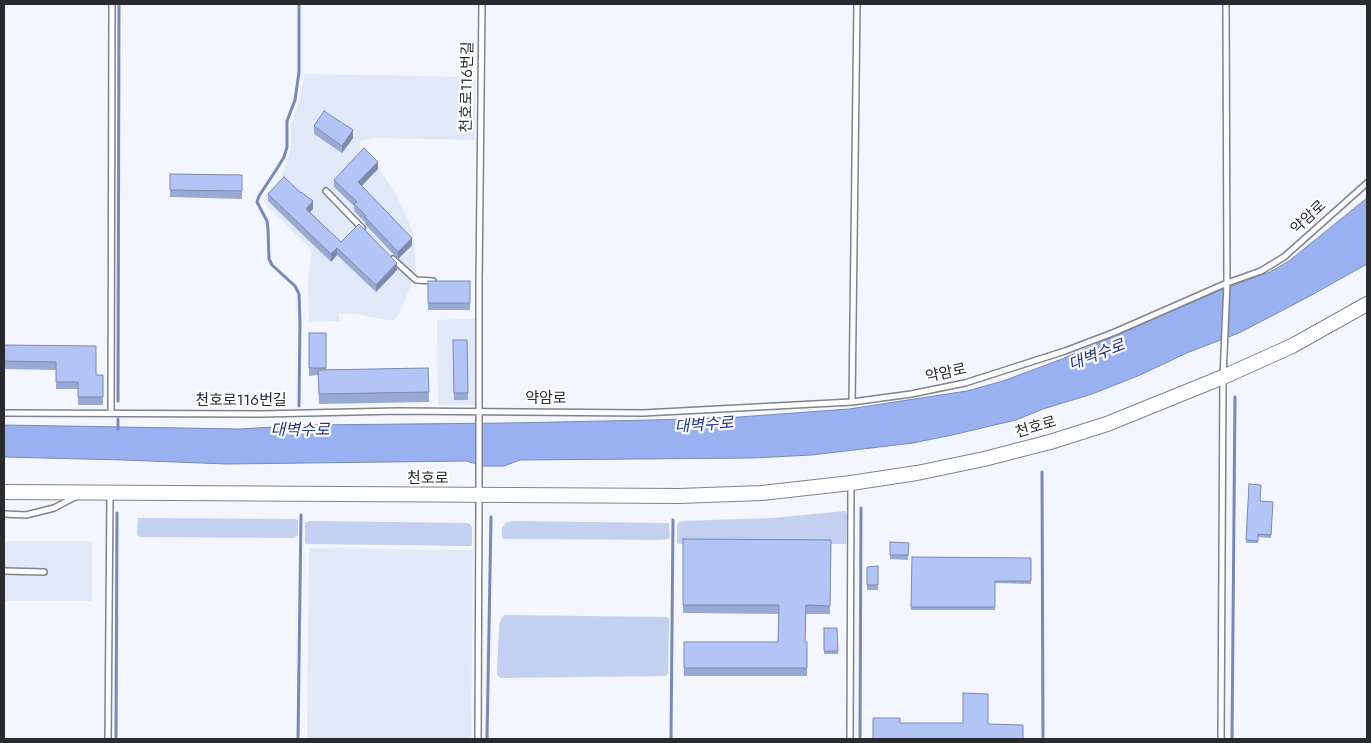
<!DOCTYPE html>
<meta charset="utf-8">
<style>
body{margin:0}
#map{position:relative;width:1371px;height:743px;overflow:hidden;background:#f3f6ff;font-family:Jost,sans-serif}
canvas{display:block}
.frame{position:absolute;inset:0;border:5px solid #2a2b2f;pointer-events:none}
</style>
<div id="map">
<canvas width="1371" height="743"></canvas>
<div class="frame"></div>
</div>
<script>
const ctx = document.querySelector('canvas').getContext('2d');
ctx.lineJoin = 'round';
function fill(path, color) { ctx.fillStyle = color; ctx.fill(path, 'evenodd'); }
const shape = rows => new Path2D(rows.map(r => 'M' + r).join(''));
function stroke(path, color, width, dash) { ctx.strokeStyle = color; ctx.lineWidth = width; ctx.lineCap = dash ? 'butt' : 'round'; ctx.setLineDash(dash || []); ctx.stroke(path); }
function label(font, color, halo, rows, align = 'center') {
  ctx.font = font + ' Jost,"Noto Sans KR",sans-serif'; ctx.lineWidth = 4.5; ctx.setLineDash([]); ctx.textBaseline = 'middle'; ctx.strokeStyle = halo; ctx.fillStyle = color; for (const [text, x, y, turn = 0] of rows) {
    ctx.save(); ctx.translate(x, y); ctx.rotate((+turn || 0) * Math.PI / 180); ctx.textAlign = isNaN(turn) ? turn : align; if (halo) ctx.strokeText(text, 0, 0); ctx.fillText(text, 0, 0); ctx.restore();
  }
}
fill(shape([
 [304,74,475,77,475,140,373,138,361,141,360,144,360,148,379,168,393,189,407,218,412,230,414,243,416,271,403,305,398,315,393,320,387,320,356,314,339,314,339,321,309,322,308,284,311,254,309,247,266,205,264,202,264,197,266,194,280,179,285,169,291,147,291,125,301,94],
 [475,319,475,405,438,405,437,320],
 [4,541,92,541,92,601,4,601],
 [309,548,473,550,471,739,307,739]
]), '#e1e8f7');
fill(shape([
 [845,511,847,514,846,544,679,544,677,543,677,525,679,522,682,521,772,518],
 [138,518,295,519,298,520,298,535,294,538,140,537,138,536,137,534],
 [311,521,467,523,470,524,472,527,472,544,471,546,467,546,307,544,305,543,305,523,306,522],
 [512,521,667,523,669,523,669,525,670,537,668,539,660,540,504,539,502,537,502,528,506,523],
 [505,615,667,617,669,619,668,674,666,676,662,676,501,678,498,676,497,674,499,625,502,617]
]), '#c3d0f0');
const water = shape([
 [1367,198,1367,264,1308,297,1239,333,1189,352,1140,375,1092,394,1043,409,1016,420,952,435,913,443,812,455,752,458,520,460,504,466,484,466,466,461,227,464,123,460,4,457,4,425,240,429,309,425,508,423,654,420,739,417,849,409,967,391,1003,381,1062,359,1218,291,1270,272,1289,261,1367,198]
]);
fill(water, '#99b1f1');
stroke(water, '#7889b7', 1);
stroke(shape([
 [118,401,119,4],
 [299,406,300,322,299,294,295,286,272,265,269,259,268,229,267,221,257,202,259,196,278,167,284,157,287,147,287,121,295,100,299,72,299,4],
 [118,419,118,429],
 [1042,472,1043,739],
 [116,739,117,513],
 [298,739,301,515],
 [487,739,491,517],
 [671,739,673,520],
 [860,739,861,508],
 [1232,739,1235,397]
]), '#7889b7', 3);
const lane = shape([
 [326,191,362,228],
 [393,259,416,280,433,281],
 [852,402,857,4],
 [4,413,261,414,398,411,643,413,852,402,911,394,965,383,1065,351,1115,332,1227,283,1261,271,1284,257,1367,183],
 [111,413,112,4],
 [4,514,26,515,54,508,77,496],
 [4,571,44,572],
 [108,739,110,495],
 [478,739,479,496,479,282,482,4],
 [850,739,851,485],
 [1221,739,1223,377,1227,283,1226,4]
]);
const secondary = shape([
 [4,492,679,496,762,493,851,483,917,473,984,459,1050,442,1107,424,1223,377,1292,346,1367,304]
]);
stroke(lane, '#7f838b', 8);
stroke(secondary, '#7f838b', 16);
stroke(lane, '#fff', 5);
stroke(secondary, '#fff', 14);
fill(shape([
 [314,126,353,138,342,153,314,134],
 [378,169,362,186,412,245,398,259,365,224,365,222,354,211,354,206,334,187,334,180],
 [170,174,242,175,242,199,170,197],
 [301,193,313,209,310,212,341,242,397,270,376,292,337,255,331,262,268,201,268,194],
 [428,281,470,281,470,310,428,310],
 [309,333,326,333,326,370,428,368,429,402,319,404,318,375,309,376],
 [453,340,467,340,468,400,454,400],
 [4,345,96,375,103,375,103,405,78,405,78,389,56,389,56,370,4,369],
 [1249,484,1260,501,1273,502,1271,538,1258,537,1258,543,1246,543],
 [683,539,831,540,830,614,806,614,805,642,807,642,807,676,684,676,684,642,778,642,779,614,683,613],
 [890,542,909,543,908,560,890,559],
 [912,557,1031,558,1031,584,995,583,995,610,911,610],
 [878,566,878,590,867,590,867,567],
 [824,628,837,628,838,654,824,654]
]), '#99a9d4');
fill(shape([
 [353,130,353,138,342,153,342,146],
 [378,162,378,169,358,189,358,182],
 [313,201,313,209,306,216,306,209],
 [412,238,412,245,398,259,398,252],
 [337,248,337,255,331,262,331,254],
 [397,263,397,270,376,292,376,285]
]), '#7d8aac');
const building = shape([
 [324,111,353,130,342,146,314,126,324,111],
 [364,148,378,162,358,182,412,238,398,252,365,217,366,216,354,204,357,202,334,180,364,148],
 [170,174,242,175,242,191,170,190,170,174],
 [284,177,301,193,301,192,313,201,306,209,341,242,359,224,397,263,376,285,337,248,331,254,268,194,284,177],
 [428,281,470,281,470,303,428,303,428,281],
 [309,333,326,333,326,368,309,368,309,333],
 [453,340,467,340,468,393,454,393,453,340],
 [4,345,96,346,96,375,103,375,103,397,78,397,78,382,56,382,56,362,4,361,4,345],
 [428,368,429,392,319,394,318,370,428,368],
 [1249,484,1261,485,1260,501,1273,502,1271,535,1258,534,1258,541,1246,540,1249,484],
 [683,539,831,540,830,606,806,605,805,642,807,642,807,668,684,668,684,642,778,642,779,605,683,605,683,539],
 [890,542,909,543,908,555,890,555,890,542],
 [912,557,1031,558,1031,581,995,581,995,607,911,607,912,557],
 [878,566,878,585,867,585,867,567,878,566],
 [824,628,837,628,838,651,824,651,824,628],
 [963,693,988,694,988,724,1023,725,1023,739,873,739,873,718,900,718,900,723,963,723,963,693]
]);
fill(building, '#b2c5f6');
stroke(building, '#7d8aac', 1);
label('15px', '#2a2b2f', '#fff', [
 ["천호로116번길",468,87,-89],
 ["약암로",1309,218,-43],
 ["약암로",946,374,-12],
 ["약암로",546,399],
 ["천호로116번길",241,401],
 ["천호로",1036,428,-16],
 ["천호로",428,479]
]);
label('italic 16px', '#233891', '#fff', [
 ["대벽수로",1097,356,-21],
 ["대벽수로",704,426,-4],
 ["대벽수로",300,431]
]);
</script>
